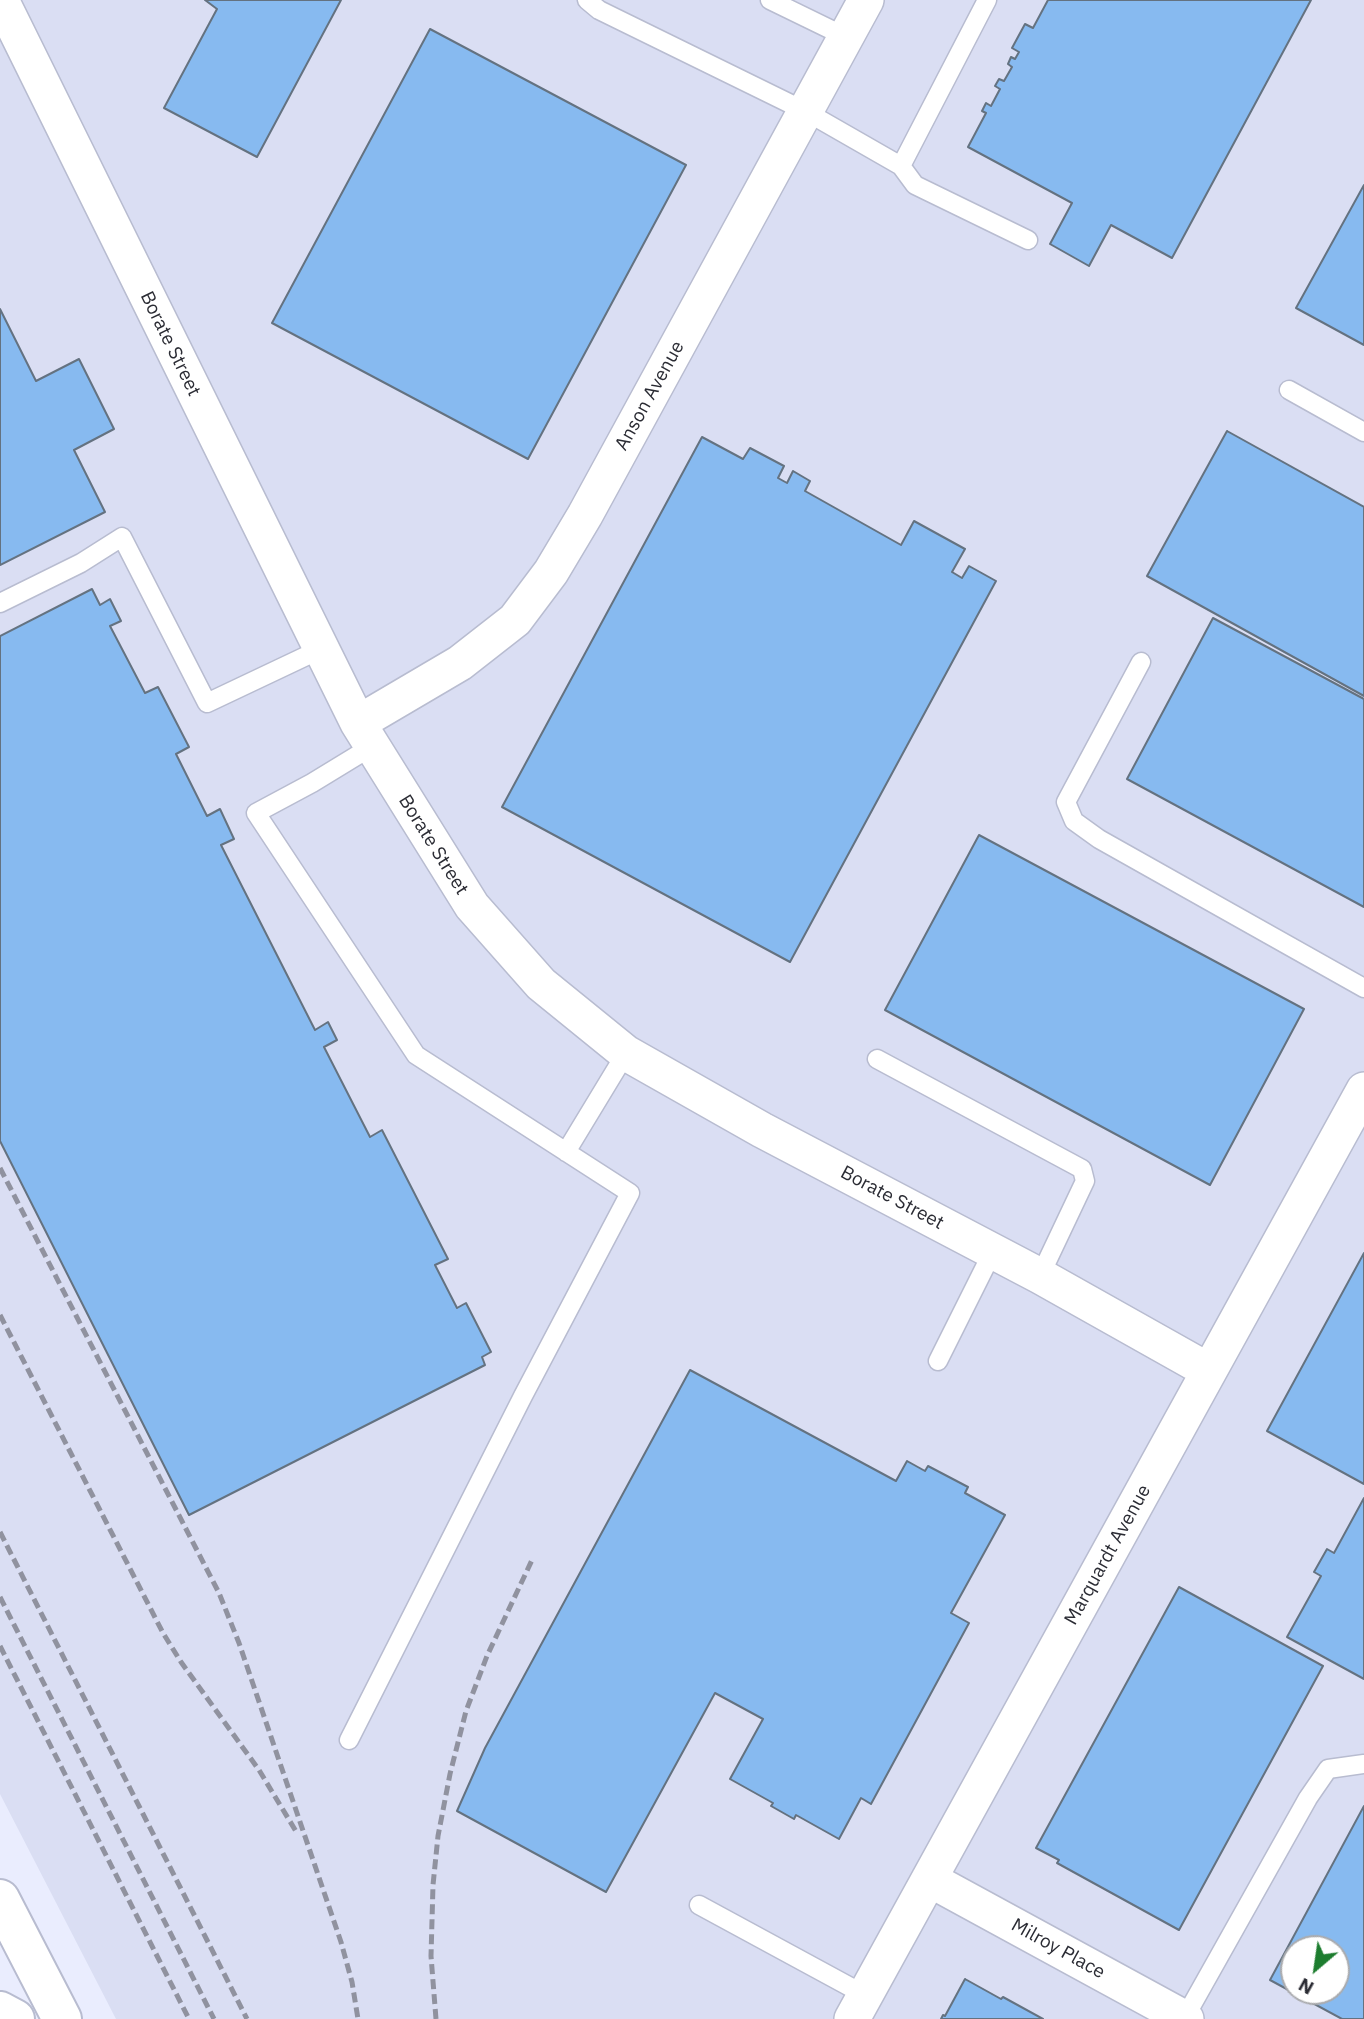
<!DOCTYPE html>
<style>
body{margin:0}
#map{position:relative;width:1364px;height:2019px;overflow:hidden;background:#eaedfe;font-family:"IBM Plex Sans",sans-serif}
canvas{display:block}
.north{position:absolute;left:1280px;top:1935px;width:70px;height:70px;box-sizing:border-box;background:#fff;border:2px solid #aaabae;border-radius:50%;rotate:209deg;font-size:19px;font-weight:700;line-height:28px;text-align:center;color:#2b2c34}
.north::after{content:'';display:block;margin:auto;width:24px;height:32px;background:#1d7d2f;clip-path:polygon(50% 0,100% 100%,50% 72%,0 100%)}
</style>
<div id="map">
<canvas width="1364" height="2019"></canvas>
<div class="north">N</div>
</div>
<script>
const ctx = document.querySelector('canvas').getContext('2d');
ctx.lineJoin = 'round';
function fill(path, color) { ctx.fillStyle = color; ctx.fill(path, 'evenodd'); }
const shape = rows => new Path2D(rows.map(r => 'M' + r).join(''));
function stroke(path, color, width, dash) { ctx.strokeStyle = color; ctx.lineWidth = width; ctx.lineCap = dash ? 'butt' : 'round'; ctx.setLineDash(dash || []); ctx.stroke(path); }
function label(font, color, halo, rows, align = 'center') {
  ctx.font = font + ' "IBM Plex Sans",sans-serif'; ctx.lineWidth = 6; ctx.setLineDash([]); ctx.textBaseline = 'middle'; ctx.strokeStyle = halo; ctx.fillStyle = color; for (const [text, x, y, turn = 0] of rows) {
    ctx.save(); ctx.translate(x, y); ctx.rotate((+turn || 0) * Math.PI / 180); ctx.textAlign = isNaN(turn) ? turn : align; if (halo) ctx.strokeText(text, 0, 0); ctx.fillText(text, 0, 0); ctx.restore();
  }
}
fill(shape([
 [0,0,1364,0,1364,2019,116,2019,0,1794],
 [1294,1949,1336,1949,1336,1991,1294,1991]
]), '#dadef3');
const building = shape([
 [205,0,341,0,257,157,164,108,217,9,205,0],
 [1048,0,1311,0,1172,258,1111,225,1089,266,1050,244,1072,203,968,147,986,113,982,111,986,103,991,106,1000,89,995,86,999,79,1004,81,1012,67,1008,64,1011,57,1015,59,1019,52,1012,48,1025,24,1033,28,1048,0],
 [430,29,686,165,528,459,272,323,430,29],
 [1364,185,1364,345,1296,308,1364,185],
 [0,309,36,381,79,359,114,429,74,450,105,512,0,565,0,309],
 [1227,431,1364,507,1364,696,1147,576,1227,431],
 [702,437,743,459,750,448,784,466,778,478,787,483,793,471,810,481,805,491,901,545,914,521,965,549,952,572,962,578,969,566,996,581,790,962,502,807,702,437],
 [92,589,100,605,110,599,121,621,110,626,145,693,158,687,189,747,176,754,207,816,220,809,234,839,221,845,315,1030,328,1022,337,1040,324,1047,370,1137,382,1130,448,1259,435,1265,457,1308,466,1303,491,1352,482,1357,485,1365,189,1515,0,1141,0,636,92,589],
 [1213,618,1364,699,1364,907,1127,779,1213,618],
 [979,835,1304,1009,1210,1185,885,1010,979,835],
 [1364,1253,1364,1484,1267,1431,1364,1253],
 [690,1370,896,1481,907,1461,925,1471,928,1466,968,1487,965,1493,1005,1515,951,1613,969,1623,871,1804,861,1798,839,1839,796,1815,794,1819,771,1806,773,1803,730,1779,763,1719,715,1693,606,1892,457,1811,485,1748,690,1370],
 [1364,1498,1364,1679,1287,1637,1321,1576,1314,1572,1327,1549,1334,1553,1364,1498],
 [1179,1587,1323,1666,1179,1930,1057,1863,1059,1860,1036,1848,1179,1587],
 [1364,1806,1364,2019,1342,2019,1270,1980,1364,1806],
 [1294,1949,1336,1949,1336,1991,1294,1991,1294,1949],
 [965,1979,1001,1999,1003,1997,1043,2019,941,2019,943,2015,945,2016,965,1979]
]);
fill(building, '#87baf0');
stroke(building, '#647280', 2);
const lane = shape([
 [587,0,599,10,805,111,901,166],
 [770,0,846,37],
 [987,0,901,166,915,185,1028,240],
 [1289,390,1364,432],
 [0,603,81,563,122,537,207,703,321,649],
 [1141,662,1066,802,1074,821,1099,839,1364,988],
 [877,1059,1082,1169,1085,1181,1040,1276],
 [566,1152,626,1053],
 [938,1361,993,1251],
 [349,1740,523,1396,630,1193,416,1055,256,813,312,783,371,747],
 [699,1905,865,1995],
 [1184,2019,1308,1798,1328,1769,1364,1764]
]);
const street = shape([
 [1,0,358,723,472,906,541,984,626,1053,762,1130,1040,1276,1209,1371],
 [358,723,460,663,515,620,551,572,585,515,866,0],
 [929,1879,1186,2019],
 [852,2019,1364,1090]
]);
const secondary = shape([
 [0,1899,62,2019]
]);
const primary = shape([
 [0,2011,15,2019]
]);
stroke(lane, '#b8bcd0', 21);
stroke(street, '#b8bcd0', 38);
stroke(secondary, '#b8bcd0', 42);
stroke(primary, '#b8bcd0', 42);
stroke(lane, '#fff', 18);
stroke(street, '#fff', 35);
stroke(secondary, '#fff', 38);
stroke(primary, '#fff', 38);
stroke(shape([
 [0,1168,219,1593,239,1643,341,1942,352,1982,358,2019],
 [0,1315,163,1633,181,1662,259,1770,297,1833],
 [0,1532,247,2019],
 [0,1597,214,2019],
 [0,1646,189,2019],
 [436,2019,431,1956,433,1885,438,1836,450,1774,466,1711,487,1656,532,1560]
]), '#90929f', 5, [10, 5]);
label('19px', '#2b2c34', '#fff', [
 ["Borate Street",170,344,64],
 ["Anson Avenue",650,396,-61],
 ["Borate Street",433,845,58],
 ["Borate Street",892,1198,28],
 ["Marquardt Avenue",1108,1555,-61],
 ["Milroy Place",1058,1949,29]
]);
</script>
